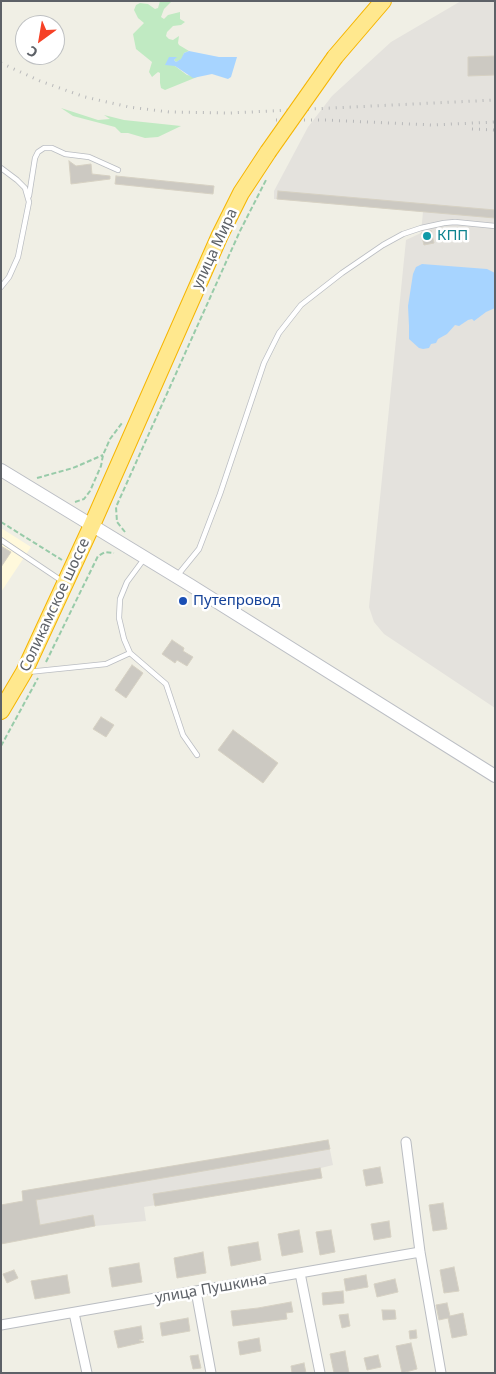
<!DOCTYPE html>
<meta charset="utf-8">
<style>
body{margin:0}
#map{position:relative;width:496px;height:1374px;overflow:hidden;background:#f0efe5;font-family:"Noto Sans",sans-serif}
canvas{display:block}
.frame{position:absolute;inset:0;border:2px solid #5d6167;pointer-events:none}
.north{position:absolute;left:15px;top:15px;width:50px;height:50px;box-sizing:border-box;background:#fff;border:1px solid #bec0c2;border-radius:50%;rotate:212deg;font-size:14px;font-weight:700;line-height:20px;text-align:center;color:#5d6167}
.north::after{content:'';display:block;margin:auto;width:18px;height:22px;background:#f64126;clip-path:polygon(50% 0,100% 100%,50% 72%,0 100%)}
</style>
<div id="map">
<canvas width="496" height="1374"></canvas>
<div class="frame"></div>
<div class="north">С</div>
</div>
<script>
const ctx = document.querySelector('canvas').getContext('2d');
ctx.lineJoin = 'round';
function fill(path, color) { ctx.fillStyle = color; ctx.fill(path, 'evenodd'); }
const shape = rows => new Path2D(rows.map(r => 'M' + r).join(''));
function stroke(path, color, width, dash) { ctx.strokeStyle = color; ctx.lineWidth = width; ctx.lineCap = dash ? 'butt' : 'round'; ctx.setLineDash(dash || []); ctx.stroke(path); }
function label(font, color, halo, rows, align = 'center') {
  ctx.font = font + ' "Noto Sans",sans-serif'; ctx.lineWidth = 5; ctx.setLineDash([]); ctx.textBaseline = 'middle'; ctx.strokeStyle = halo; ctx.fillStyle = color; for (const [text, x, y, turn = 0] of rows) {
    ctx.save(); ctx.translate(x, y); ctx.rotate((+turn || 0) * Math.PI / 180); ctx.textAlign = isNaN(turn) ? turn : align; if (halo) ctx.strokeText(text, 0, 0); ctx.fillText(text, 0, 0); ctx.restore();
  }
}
fill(shape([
 [1,528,31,547,1,592]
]), '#fff9dc');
fill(shape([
 [461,1,495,1,495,708,384,634,374,622,369,607,406,240,421,233,423,212,274,199,274,191,308,127,332,96,391,42],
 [328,1140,333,1165,321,1168,322,1178,144,1207,146,1221,95,1226,1,1244,1,1205,23,1201,22,1191]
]), '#e4e2dd');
fill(shape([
 [160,1,172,1,164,9,161,17,164,19,168,15,180,12,180,19,185,22,181,25,173,26,167,32,166,36,169,39,173,40,179,36,178,43,179,45,189,51,184,53,182,59,176,62,174,60,176,57,173,57,175,66,187,75,197,77,165,90,161,88,160,83,160,73,158,72,152,77,149,72,152,62,136,49,133,34,144,23,138,18,134,10,136,5,140,3,148,4,155,9,158,8],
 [61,108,98,120,110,119,104,115,124,120,181,126,158,137,145,138,128,133,121,133,115,127,73,116]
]), '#c0eac2');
fill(shape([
 [189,51,219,57,237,57,231,77,228,79,212,74,193,78,175,66,165,65,169,57,177,57,174,60,176,62,181,59,184,53],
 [422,264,487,269,495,273,495,308,486,312,474,321,472,319,468,320,459,326,455,325,447,334,438,339,436,343,431,344,429,348,423,349,419,348,409,339,409,326,408,306,413,274,416,267]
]), '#a7d4ff');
const building = shape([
 [495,56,495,75,468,76,468,57,495,56],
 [69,161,76,166,91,164,92,174,110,176,110,179,71,184,69,161],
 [116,176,214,186,213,194,115,184,116,176],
 [278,191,495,210,495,218,277,199,278,191],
 [431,231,434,243,424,245,421,233,431,231],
 [1,546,11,552,1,567,1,546],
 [172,640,184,648,183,651,193,657,187,666,177,660,175,663,162,654,172,640],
 [132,665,143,673,126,698,115,690,132,665],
 [101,717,114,725,106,737,93,729,101,717],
 [233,730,278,763,263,783,218,750,233,730],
 [328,1140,330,1149,36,1200,40,1225,93,1215,95,1226,1,1244,1,1205,23,1201,22,1191,328,1140],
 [380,1167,383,1183,366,1186,363,1170,380,1167],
 [320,1168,322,1178,155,1206,153,1194,320,1168],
 [443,1203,447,1229,433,1231,429,1205,443,1203],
 [389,1221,391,1237,374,1240,371,1224,389,1221],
 [299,1230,303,1252,282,1256,278,1234,299,1230],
 [331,1230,335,1252,320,1255,316,1232,331,1230],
 [258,1242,261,1260,231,1266,228,1247,258,1242],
 [203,1252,206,1273,177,1278,174,1258,203,1252],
 [139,1263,142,1282,112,1287,109,1268,139,1263],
 [454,1267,459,1291,444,1293,440,1270,454,1267],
 [14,1270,18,1278,7,1283,3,1274,14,1270],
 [67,1275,70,1293,35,1299,31,1281,67,1275],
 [366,1275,368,1287,346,1291,344,1279,366,1275],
 [395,1279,398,1292,377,1297,374,1284,395,1279],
 [343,1291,344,1303,323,1305,322,1293,343,1291],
 [291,1302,293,1312,286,1313,287,1319,233,1326,231,1311,258,1308,291,1302],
 [447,1303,450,1316,463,1313,467,1335,452,1338,448,1318,439,1320,436,1305,447,1303],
 [382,1310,395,1310,396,1319,383,1320,382,1310],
 [348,1314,350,1326,342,1328,339,1315,348,1314],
 [188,1318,190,1331,162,1336,160,1323,188,1318],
 [141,1326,143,1339,139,1340,144,1342,118,1348,114,1331,141,1326],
 [416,1330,417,1338,410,1339,409,1331,416,1330],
 [259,1338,261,1351,240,1355,238,1342,259,1338],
 [411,1343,417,1369,402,1373,396,1346,411,1343],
 [345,1351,349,1373,334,1373,330,1354,345,1351],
 [198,1355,201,1368,193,1369,190,1356,198,1355],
 [378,1355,381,1367,367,1370,364,1358,378,1355],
 [304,1363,306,1373,292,1373,291,1366,304,1363]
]);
fill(building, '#ccc9c2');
stroke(building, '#d6d1c3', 1);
const lane = shape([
 [1,168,17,180,25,188,29,202,18,257,9,277,1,287],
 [29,196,35,158,38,152,44,148,52,148,65,154,89,157,118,170],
 [1,540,62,581],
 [144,559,127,582,120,599,119,618,124,639,130,653,166,684,183,735,197,755],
 [177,576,199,549,220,494,264,363,279,333,301,305,342,273,383,245,403,234,421,228,444,223,455,222,495,226],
 [28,672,106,664,130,653]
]);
const street = shape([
 [406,1142,420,1252,441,1373],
 [300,1273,320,1373],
 [196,1291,211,1373],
 [74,1313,87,1373],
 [1,1325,420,1252]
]);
const secondary = shape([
 [1,470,190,585,495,776]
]);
const highway = shape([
 [335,57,383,1],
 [1,711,24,672,92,525,220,235,241,193,268,152]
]);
stroke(lane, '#babdc2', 6);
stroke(street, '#babdc2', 11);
stroke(secondary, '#bbbec4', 14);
stroke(highway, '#f6b500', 18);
stroke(shape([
 [37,478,73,468,103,455],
 [75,502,84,499,90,491,101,466,103,455,110,439,122,423],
 [1,522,62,560],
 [125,532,117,522,116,507,240,231,266,180],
 [46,662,98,556,105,552,114,553],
 [1,746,38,678]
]), '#98cba9', 2, [5, 2.5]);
stroke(lane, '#fff', 4.5);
stroke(street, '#fff', 9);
stroke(secondary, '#fff', 12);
stroke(highway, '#ffe88e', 16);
stroke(shape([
 [1,63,40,81,85,97,129,107,169,112,230,113,495,100],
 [276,120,325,120,432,125,495,122],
 [472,129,495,130]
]), '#b8b9ba', 3, [1, 6]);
const highwayBridge = shape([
 [268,152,335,57]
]);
stroke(highwayBridge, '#f6b500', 18, []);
stroke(highwayBridge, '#ffe88e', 16);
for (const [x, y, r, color] of [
 [427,236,5,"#0f9aa8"],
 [183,601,5,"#1a4fb4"]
]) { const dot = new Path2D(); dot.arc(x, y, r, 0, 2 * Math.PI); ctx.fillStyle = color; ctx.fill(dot); stroke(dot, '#fff', 2); }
label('15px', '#0d838f', '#fff', [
 ["КПП",437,236]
], 'left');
label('15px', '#5d6167', '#fff', [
 ["улица Мира",215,249,-65],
 ["Соликамское шоссе",55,605,-65],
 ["улица Пушкина",211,1289,-10]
]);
label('15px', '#164399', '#fff', [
 ["Путепровод",193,601]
], 'left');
</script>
